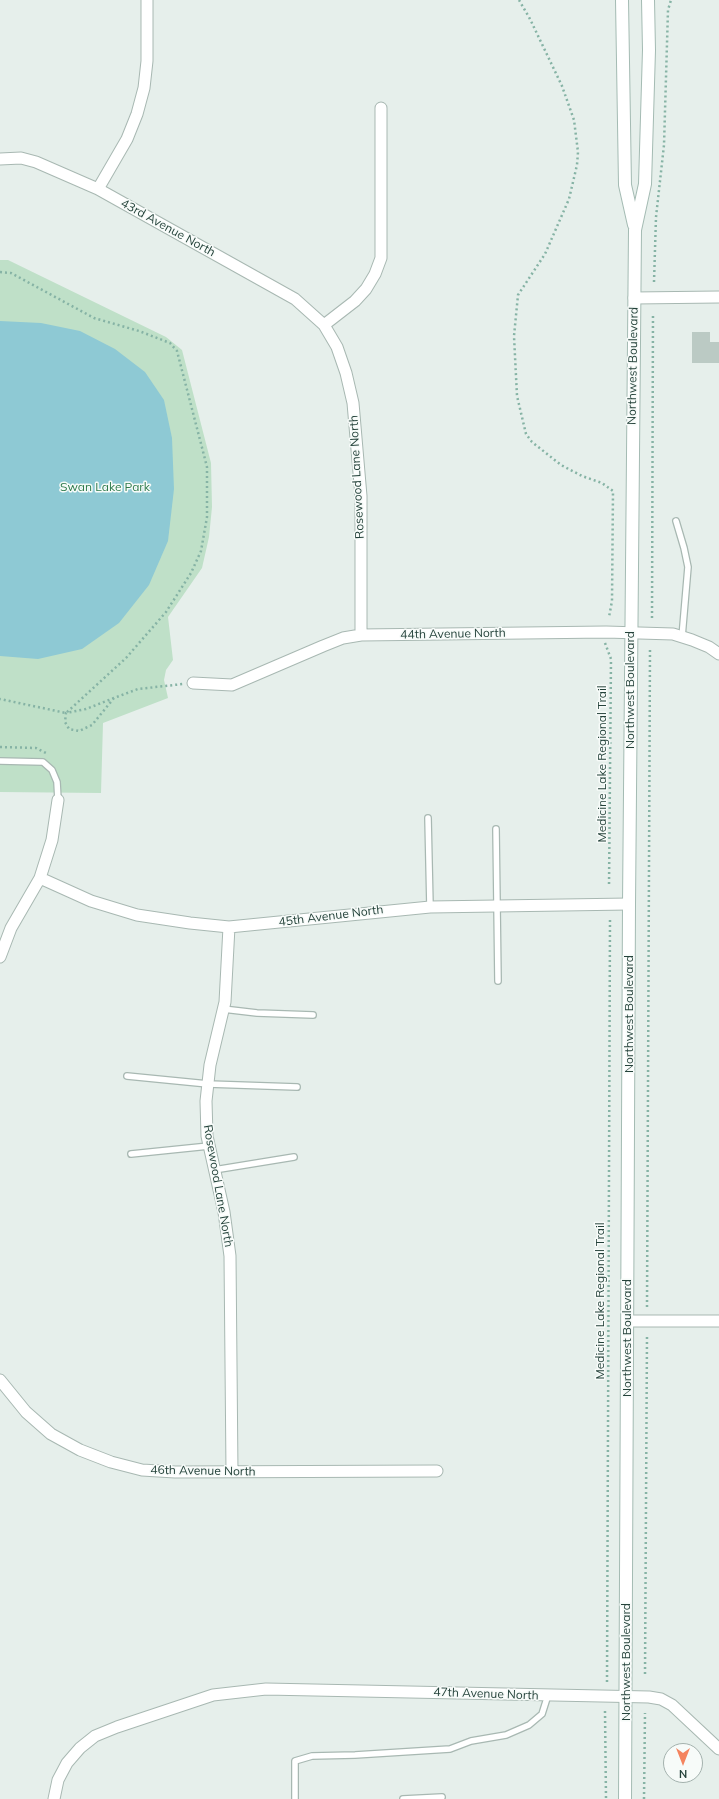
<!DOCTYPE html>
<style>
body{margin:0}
#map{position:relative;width:719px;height:1799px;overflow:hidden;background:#e6efeb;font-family:Mulish,sans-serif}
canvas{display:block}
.north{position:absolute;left:663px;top:1743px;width:40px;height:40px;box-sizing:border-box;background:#f7fbf9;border:1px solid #a3b1ad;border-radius:50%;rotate:180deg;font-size:11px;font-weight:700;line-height:16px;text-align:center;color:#24423a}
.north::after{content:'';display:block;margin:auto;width:14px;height:18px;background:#f4845f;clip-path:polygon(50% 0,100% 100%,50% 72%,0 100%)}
</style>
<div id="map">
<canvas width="719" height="1799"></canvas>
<div class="north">N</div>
</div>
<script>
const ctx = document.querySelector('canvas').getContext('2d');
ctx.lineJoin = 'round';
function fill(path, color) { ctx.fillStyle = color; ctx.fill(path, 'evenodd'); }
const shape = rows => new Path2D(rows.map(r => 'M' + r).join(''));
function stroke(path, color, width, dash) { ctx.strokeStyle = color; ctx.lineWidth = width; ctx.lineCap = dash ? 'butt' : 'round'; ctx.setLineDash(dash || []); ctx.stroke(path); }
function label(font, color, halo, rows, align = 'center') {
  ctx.font = font + ' Mulish,sans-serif'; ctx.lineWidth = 3; ctx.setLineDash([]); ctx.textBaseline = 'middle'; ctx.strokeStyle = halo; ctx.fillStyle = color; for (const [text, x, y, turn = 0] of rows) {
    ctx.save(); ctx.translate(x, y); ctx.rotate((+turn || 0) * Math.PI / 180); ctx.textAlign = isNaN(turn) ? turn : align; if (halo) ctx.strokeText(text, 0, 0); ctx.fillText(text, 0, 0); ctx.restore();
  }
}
fill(shape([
 [0,260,8,260,166,337,182,350,211,463,212,507,209,537,202,568,168,617,173,660,166,670,164,680,168,698,103,723,101,793,0,792]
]), '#bfe0c8');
fill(shape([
 [0,321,41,323,80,331,115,349,145,372,164,400,172,438,174,489,168,541,149,585,119,623,82,649,38,659,0,656]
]), '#8ec9d4');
fill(shape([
 [692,332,710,332,710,342,719,342,719,363,692,363]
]), '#bbcac4');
const service = shape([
 [676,521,684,548,688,567,682,637],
 [0,761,43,762,52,770,57,782,58,800],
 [428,818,430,907],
 [496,829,498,981],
 [223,1009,257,1013,313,1015],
 [127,1076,208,1084,297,1087],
 [131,1154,209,1146],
 [214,1170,294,1157],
 [295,1799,295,1761,312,1756,355,1755,450,1749,471,1741,506,1735,529,1725,542,1714,548,1695],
 [403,1799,442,1797]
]);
const minor = shape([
 [0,159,21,158,36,162,98,189,295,299,324,325],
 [98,189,127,139,137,114,144,88,147,61,147,0],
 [634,298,719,297],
 [361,635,361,496,353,403,346,373,337,347,324,325,355,301,366,289,375,274,381,258,381,108],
 [193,683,232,685,323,646,343,638,361,635,606,632,673,634,692,640,709,647,719,654],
 [40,878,91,901,137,915,190,923,229,927,430,907,629,904],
 [229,927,225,1002,210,1065,206,1101,207,1136,224,1212,230,1256,232,1472],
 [0,957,11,928,40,878,52,840,58,800],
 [628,1321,719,1321],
 [0,1380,26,1412,51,1434,80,1450,111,1462,142,1470,175,1472,437,1471],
 [54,1799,58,1780,67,1763,80,1748,95,1736,117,1727,213,1695,266,1689,649,1697,661,1699,672,1705,719,1749]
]);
const secondary = shape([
 [622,0,625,185,634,225],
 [625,1799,629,904,635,230,645,184,649,50,648,0]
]);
stroke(service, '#a8b8b2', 8);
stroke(minor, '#a8b8b2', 13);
stroke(secondary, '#a4bbb3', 14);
stroke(shape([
 [519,0,530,19,562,86,574,120,578,152,577,165,569,199,545,254,518,295,514,336,517,396,526,434,532,442,561,465,582,476,602,483,613,491,612,601,609,617],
 [0,272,11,273,94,318,139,331,170,343,177,351,207,467,207,517,201,551,191,573,166,612,126,658,66,713,0,699],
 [654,282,656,217,664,145,668,10,671,0],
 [652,618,653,313],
 [605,643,611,659,609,887],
 [114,698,92,725,79,731,69,729,65,722,66,713,86,709,114,698,138,689,183,684],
 [0,747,36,748,46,753],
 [647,1307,650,648],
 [645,1674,647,1335],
 [607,1682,610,920],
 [605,1711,606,1799],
 [644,1799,645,1713]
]), '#86b3a5', 2.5, [2, 3]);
stroke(service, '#fff', 5.5);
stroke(minor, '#fff', 11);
stroke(secondary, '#fff', 12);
label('12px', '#24423a', '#f7fbf9', [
 ["43rd Avenue North",168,228,29],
 ["Northwest Boulevard",633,366,-89],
 ["Rosewood Lane North",357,477,-93],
 ["44th Avenue North",453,634,-1],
 ["Northwest Boulevard",630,690,-90],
 ["Medicine Lake Regional Trail",602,764,-90],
 ["45th Avenue North",331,916,-7],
 ["Northwest Boulevard",629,1014,-90],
 ["Rosewood Lane North",218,1186,80],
 ["Medicine Lake Regional Trail",600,1301,-90],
 ["Northwest Boulevard",627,1338,-90],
 ["46th Avenue North",203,1471,1],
 ["Northwest Boulevard",626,1662,-90],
 ["47th Avenue North",486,1694,2]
]);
label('12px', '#2d7a4b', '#f7fbf9', [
 ["Swan Lake Park",105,487]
]);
</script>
